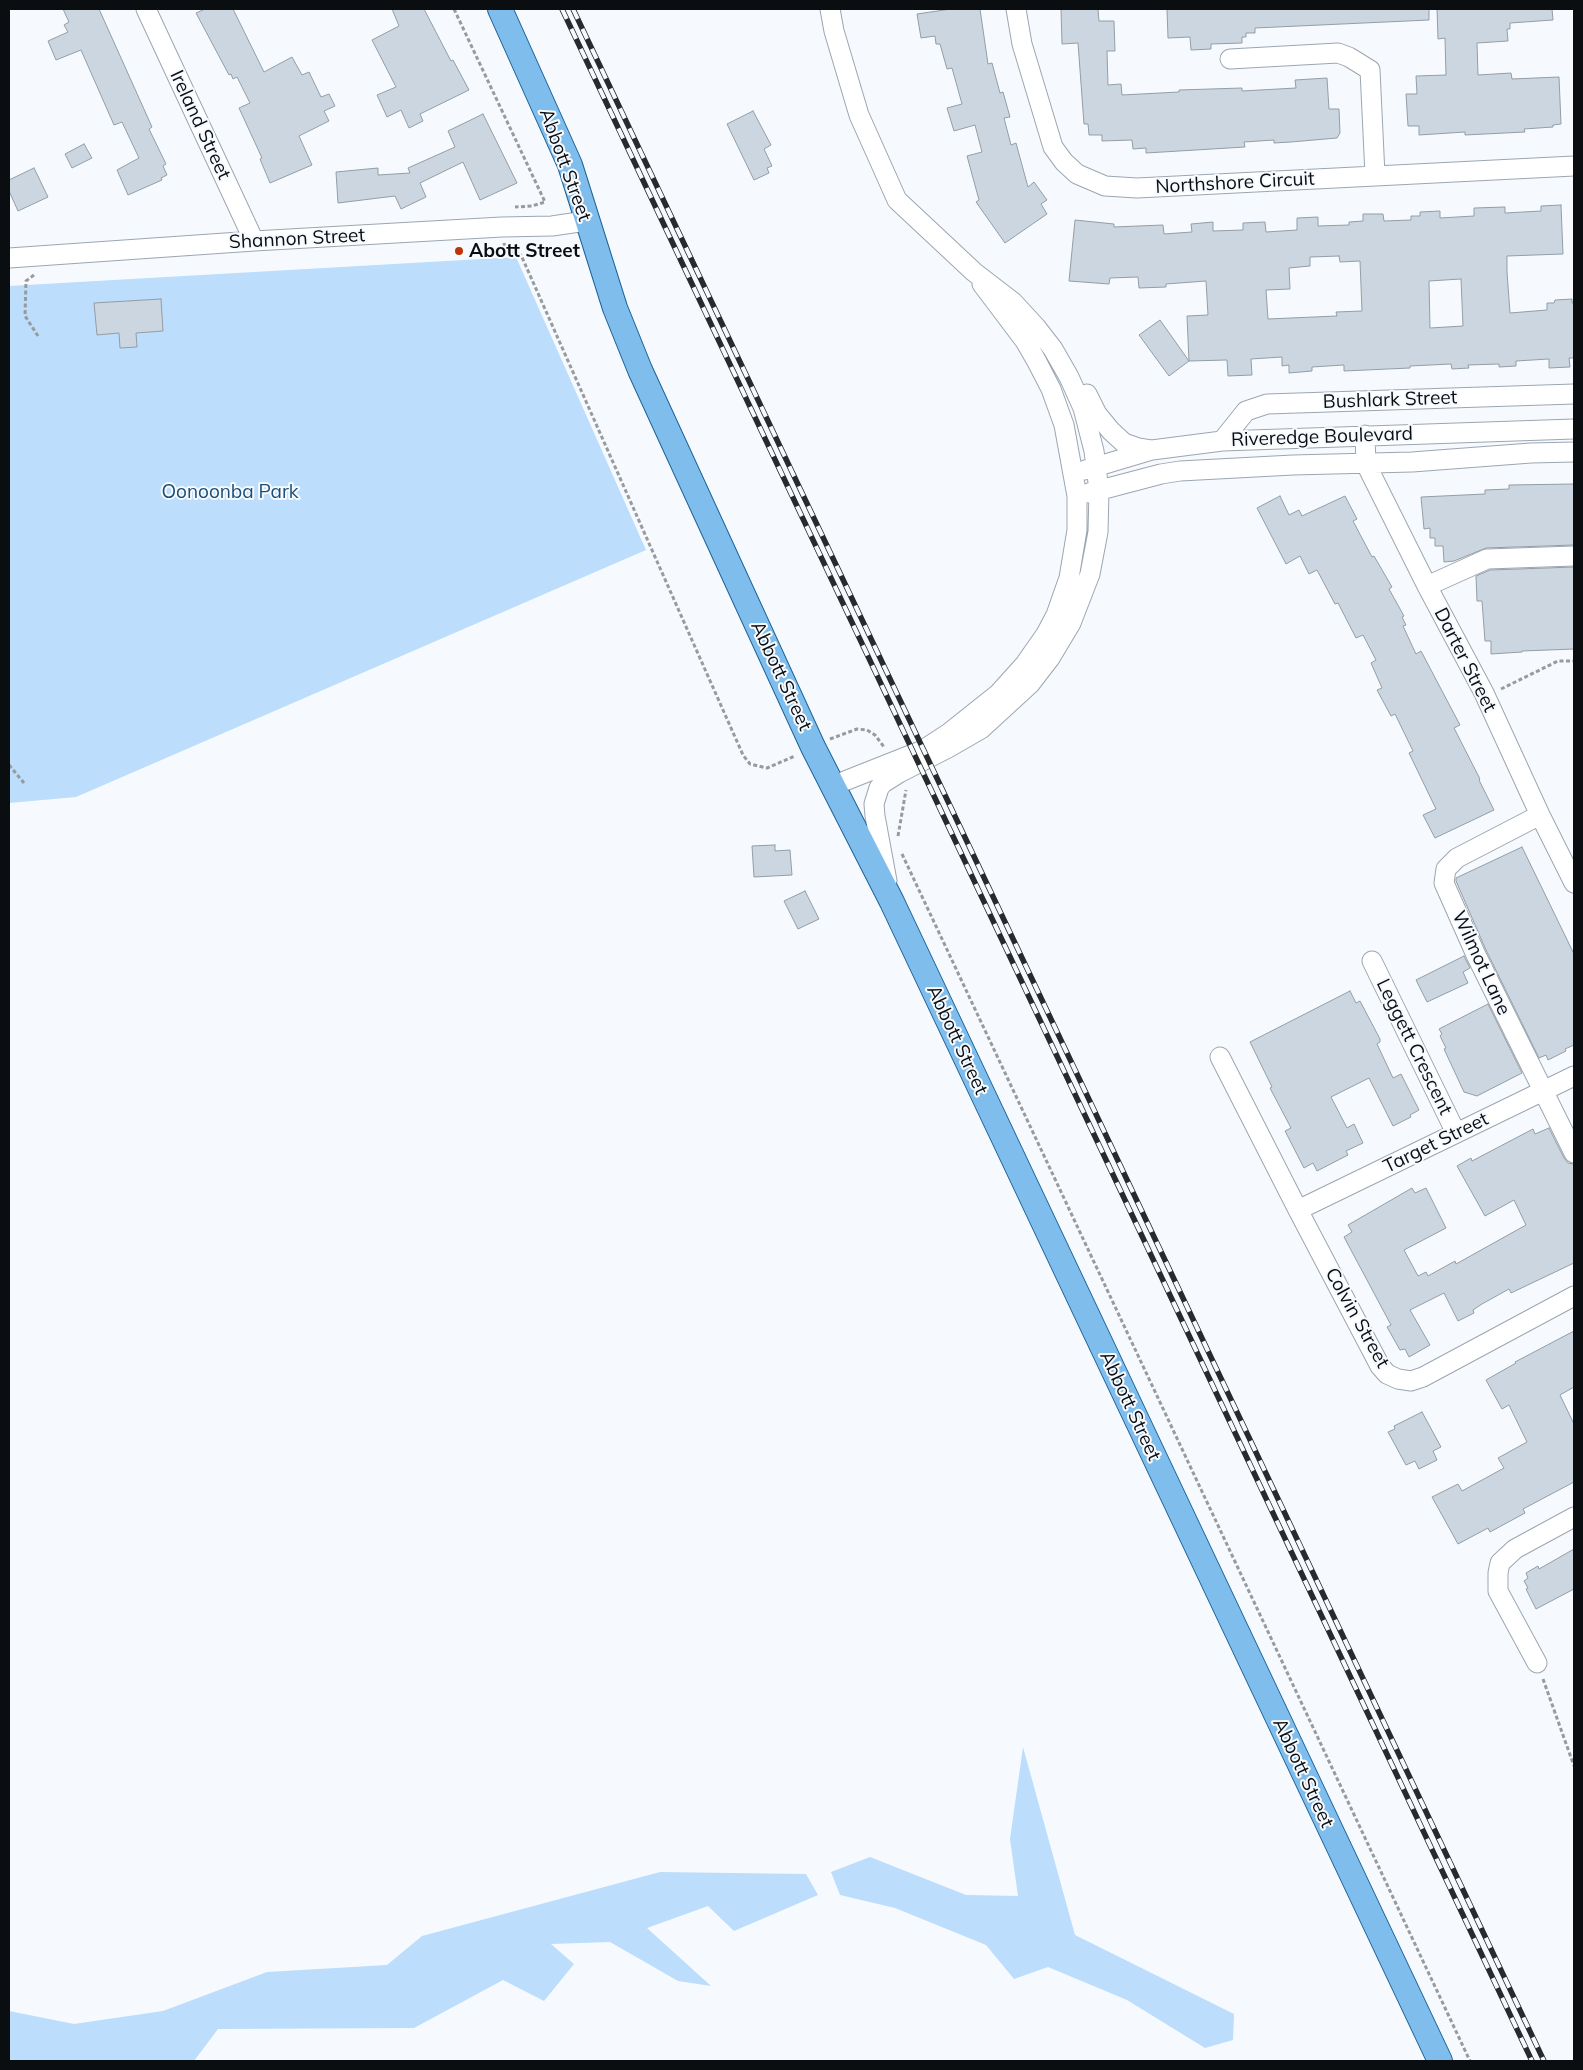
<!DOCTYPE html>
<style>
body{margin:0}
#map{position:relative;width:1583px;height:2070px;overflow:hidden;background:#f6fafe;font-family:Mulish,sans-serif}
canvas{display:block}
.frame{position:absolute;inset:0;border:10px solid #0a0e11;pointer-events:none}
</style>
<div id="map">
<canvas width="1583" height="2070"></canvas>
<div class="frame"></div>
</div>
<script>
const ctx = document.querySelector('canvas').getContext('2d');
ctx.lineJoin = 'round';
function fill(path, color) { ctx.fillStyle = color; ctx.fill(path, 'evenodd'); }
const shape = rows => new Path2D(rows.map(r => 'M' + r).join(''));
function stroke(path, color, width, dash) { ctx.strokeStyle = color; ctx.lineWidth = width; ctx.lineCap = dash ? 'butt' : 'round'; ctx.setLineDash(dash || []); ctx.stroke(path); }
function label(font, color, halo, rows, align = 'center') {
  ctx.font = font + ' Mulish,sans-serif'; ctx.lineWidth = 4; ctx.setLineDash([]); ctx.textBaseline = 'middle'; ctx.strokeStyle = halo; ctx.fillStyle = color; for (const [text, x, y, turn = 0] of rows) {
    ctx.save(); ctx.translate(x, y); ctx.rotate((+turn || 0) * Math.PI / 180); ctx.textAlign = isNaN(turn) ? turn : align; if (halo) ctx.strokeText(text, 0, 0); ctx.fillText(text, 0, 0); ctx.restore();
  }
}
fill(shape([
 [516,257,646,550,76,797,9,803,9,286],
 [1023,1747,1075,1935,1234,2014,1233,2040,1205,2048,1127,2000,1048,1967,1014,1979,986,1945,895,1908,840,1895,831,1872,870,1857,966,1895,1018,1896,1010,1839],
 [660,1872,806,1874,818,1895,734,1931,708,1906,647,1928,711,1986,678,1981,610,1942,551,1944,574,1964,544,2001,503,1980,414,2028,218,2029,194,2061,9,2061,9,2011,74,2024,163,2011,267,1972,387,1965,422,1936]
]), '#bcddfc');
const building = shape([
 [63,9,99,9,152,127,149,129,166,164,163,166,167,175,161,178,162,180,128,195,117,170,139,158,122,122,114,125,81,50,56,60,48,41,68,32,64,25,69,22,63,9],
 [205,9,233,9,264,72,292,57,302,75,309,72,321,97,329,94,335,106,324,111,329,121,299,136,312,165,270,183,260,159,262,158,239,108,250,103,237,77,233,79,231,74,229,75,196,13,205,9],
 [392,9,424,9,451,61,453,60,469,90,420,114,423,121,409,128,401,110,387,117,377,95,396,87,372,40,399,26,392,9],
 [951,9,980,9,988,64,992,63,1000,93,1003,92,1010,117,1004,118,1011,145,1016,143,1028,187,1034,182,1047,200,1041,204,1047,214,1005,243,976,202,979,200,967,156,982,152,975,125,954,131,947,108,962,104,952,68,947,69,940,44,936,44,935,36,921,38,917,14,951,9],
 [1061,9,1098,9,1099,21,1114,21,1115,51,1107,51,1108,85,1121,84,1122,95,1179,92,1179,90,1242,88,1242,91,1296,88,1295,80,1327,78,1329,109,1339,109,1340,133,1337,138,1291,142,1274,143,1274,140,1244,142,1245,147,1146,153,1146,148,1133,149,1132,140,1102,141,1102,135,1089,135,1088,124,1084,124,1078,43,1062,44,1061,9],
 [1167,9,1429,9,1429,20,1255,28,1255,33,1246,33,1246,37,1242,37,1242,43,1211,44,1211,49,1191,50,1190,37,1168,38,1167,9],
 [1437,9,1552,9,1553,20,1510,23,1510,29,1507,29,1508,41,1477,43,1478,75,1511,73,1512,79,1559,77,1561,124,1553,125,1553,127,1524,129,1525,132,1465,135,1465,132,1419,135,1419,126,1408,126,1406,94,1417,94,1416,76,1446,75,1445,38,1438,39,1437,9],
 [753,111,771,145,764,149,772,166,767,168,769,173,754,180,727,124,753,111],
 [483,114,517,183,480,200,463,162,420,183,426,197,401,209,395,196,338,203,336,172,378,168,378,175,410,173,408,168,455,147,448,131,483,114],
 [84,144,92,158,72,168,65,154,84,144],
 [34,168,48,197,18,211,9,191,9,180,34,168],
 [1561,205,1563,254,1507,256,1507,272,1510,313,1547,310,1547,303,1554,303,1555,300,1572,299,1572,303,1574,303,1574,358,1569,358,1570,367,1549,368,1549,359,1516,361,1516,366,1499,367,1499,364,1468,365,1469,368,1452,369,1451,364,1410,366,1410,368,1344,371,1344,365,1312,367,1312,371,1289,373,1289,365,1282,366,1282,357,1251,359,1252,375,1228,376,1227,360,1189,361,1169,376,1139,335,1160,320,1189,361,1187,316,1208,315,1206,281,1166,284,1166,287,1139,288,1138,277,1110,278,1109,284,1069,281,1075,220,1114,224,1114,227,1163,225,1164,234,1192,232,1191,224,1213,222,1213,231,1243,230,1243,223,1265,222,1266,232,1297,230,1297,218,1318,217,1318,226,1349,225,1349,222,1363,221,1363,214,1383,214,1384,221,1411,220,1411,216,1420,216,1420,212,1440,211,1440,218,1474,216,1474,208,1505,207,1505,213,1541,211,1541,206,1561,205],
 [1339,256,1340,262,1360,261,1362,311,1336,312,1337,316,1268,319,1266,290,1290,289,1289,268,1310,266,1310,257,1339,256],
 [1461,279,1463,326,1430,328,1429,281,1461,279],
 [161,299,163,331,136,333,137,347,120,348,119,333,97,335,94,303,161,299],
 [1574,484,1574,545,1486,548,1454,561,1444,562,1443,546,1435,546,1435,538,1430,538,1430,528,1424,529,1421,497,1485,494,1485,490,1509,489,1509,485,1574,484],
 [1280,496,1289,515,1299,510,1302,516,1345,496,1357,519,1353,521,1372,557,1374,556,1392,587,1389,589,1404,616,1402,617,1406,625,1403,626,1416,654,1421,651,1460,725,1454,728,1480,779,1479,780,1494,810,1435,838,1423,815,1436,809,1409,753,1413,751,1395,714,1391,716,1377,690,1382,688,1371,663,1376,660,1363,635,1356,638,1338,603,1335,604,1317,570,1309,574,1300,556,1286,564,1257,508,1280,496],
 [1574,567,1574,649,1522,651,1522,652,1491,654,1491,641,1485,641,1482,601,1477,601,1476,576,1490,570,1574,567],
 [775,845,775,851,790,850,792,875,754,877,752,846,775,845],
 [1522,847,1574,954,1574,1045,1565,1049,1566,1051,1548,1060,1546,1055,1539,1058,1486,950,1456,881,1456,878,1522,847],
 [805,891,819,919,798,929,784,901,805,891],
 [1464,956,1470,968,1463,972,1468,983,1427,1002,1416,980,1464,956],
 [1350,991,1356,1003,1360,1001,1380,1039,1380,1042,1377,1044,1393,1078,1401,1074,1419,1110,1410,1115,1411,1117,1393,1126,1369,1078,1331,1097,1347,1128,1354,1124,1363,1143,1346,1151,1348,1155,1317,1171,1313,1163,1304,1168,1285,1131,1291,1128,1270,1088,1272,1087,1250,1042,1350,991],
 [1488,1004,1522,1073,1477,1096,1464,1092,1444,1049,1446,1048,1440,1036,1442,1034,1439,1029,1488,1004],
 [1549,1128,1564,1158,1568,1163,1574,1164,1574,1263,1511,1293,1509,1289,1482,1304,1473,1310,1474,1313,1458,1321,1444,1293,1410,1310,1430,1345,1409,1357,1405,1349,1400,1350,1387,1327,1391,1325,1344,1237,1352,1232,1348,1225,1412,1188,1415,1193,1426,1188,1446,1228,1404,1250,1418,1276,1426,1272,1428,1276,1455,1261,1456,1264,1526,1225,1514,1200,1485,1216,1457,1166,1471,1158,1472,1161,1533,1129,1535,1134,1549,1128],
 [1574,1331,1574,1387,1560,1395,1574,1424,1574,1482,1523,1509,1525,1513,1490,1532,1488,1528,1458,1544,1432,1497,1458,1484,1462,1491,1504,1468,1498,1458,1527,1442,1509,1405,1502,1409,1486,1380,1516,1363,1515,1362,1574,1331],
 [1422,1412,1441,1447,1433,1451,1437,1460,1419,1469,1415,1461,1406,1465,1388,1432,1395,1429,1394,1426,1422,1412],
 [1574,1549,1574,1589,1536,1609,1526,1589,1528,1588,1524,1581,1528,1578,1526,1573,1538,1566,1539,1569,1574,1549]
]);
fill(building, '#cbd6e0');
stroke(building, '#939da6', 1);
const minor = shape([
 [146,9,254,241],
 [830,9,834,31,859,115,897,200,974,272,1013,302,1036,327,1053,349,1069,377,1083,408,1094,451,1099,490,1098,532,1090,574,1071,623,1050,658,1030,684,981,729,948,748,899,773,883,783,879,788,874,804,875,816,887,881],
 [1016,9,1022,44,1053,147,1064,162,1077,174,1105,186,1137,188,1574,166],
 [1230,59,1338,53,1349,57,1370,70,1375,175],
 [9,258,254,241,502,227,552,226,586,221],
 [1087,394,1097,414,1111,431,1124,443,1138,448,1151,450],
 [1365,435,1366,464,1427,586,1484,693,1540,815,1574,883],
 [1222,441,1246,411,1267,404,1574,394],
 [1085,470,1152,450,1222,441,1574,429],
 [1089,493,1161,474,1180,471,1293,465,1412,462,1531,453,1574,452],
 [1427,586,1487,559,1574,556],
 [832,786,923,750,949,733,998,694,1025,664,1046,634,1056,615,1069,578,1077,530,1077,496,1064,425,1051,389,1036,360,1025,341,982,284],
 [1540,815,1457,858,1446,869,1444,883,1476,955,1574,1153],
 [1372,961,1456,1133],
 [1220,1057,1298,1210,1380,1366,1387,1374,1398,1379,1411,1381,1423,1377,1574,1296],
 [1298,1210,1574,1076],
 [1537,1663,1498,1591,1498,1573,1500,1563,1515,1549,1574,1517]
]);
const major = shape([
 [500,9,570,165,615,308,640,370,813,747,892,902,1440,2061]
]);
stroke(minor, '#9ca6b0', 21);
stroke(major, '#1e6397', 26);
stroke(shape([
 [454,9,545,202,532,206,515,207],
 [504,243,505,249,521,255,743,755,750,764,767,768,795,756],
 [34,275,26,281,25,316,38,336],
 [1501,689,1558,661,1574,661],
 [830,739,857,729,867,730,875,735,884,747],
 [9,765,24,783],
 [898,836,906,790],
 [902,854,1470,2061],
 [1543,1679,1574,1766]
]), '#979b9e', 3, [4, 2.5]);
stroke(minor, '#fff', 19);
stroke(major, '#7ebdec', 24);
const rail = shape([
 [562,9,1532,2061],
 [573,9,1544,2061]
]);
stroke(rail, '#272b2e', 5.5);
stroke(rail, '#f6fafe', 4, [11]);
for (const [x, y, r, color] of [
 [459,251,5,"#bd3502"]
]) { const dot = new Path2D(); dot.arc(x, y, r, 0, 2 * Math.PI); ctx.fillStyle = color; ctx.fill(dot); stroke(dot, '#f6fafe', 2); }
label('19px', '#0a0e11', '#f6fafe', [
 ["Ireland Street",200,125,65],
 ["Abbott Street",565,165,70],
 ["Northshore Circuit",1235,183,-3],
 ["Shannon Street",297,239,-3],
 ["Bushlark Street",1390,400,-2],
 ["Riveredge Boulevard",1322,437,-2],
 ["Darter Street",1465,660,63],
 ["Abbott Street",781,676,65],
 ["Wilmot Lane",1481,963,65],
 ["Abbott Street",957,1040,65],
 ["Leggett Crescent",1414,1047,64],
 ["Target Street",1436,1143,-26],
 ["Colvin Street",1357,1318,61],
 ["Abbott Street",1130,1406,65],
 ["Abbott Street",1303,1773,65]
]);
label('bold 19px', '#0a0e11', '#f6fafe', [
 ["Abott Street",469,251]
], 'left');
label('19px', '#1a4f78', '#f6fafe', [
 ["Oonoonba Park",230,492]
]);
</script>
